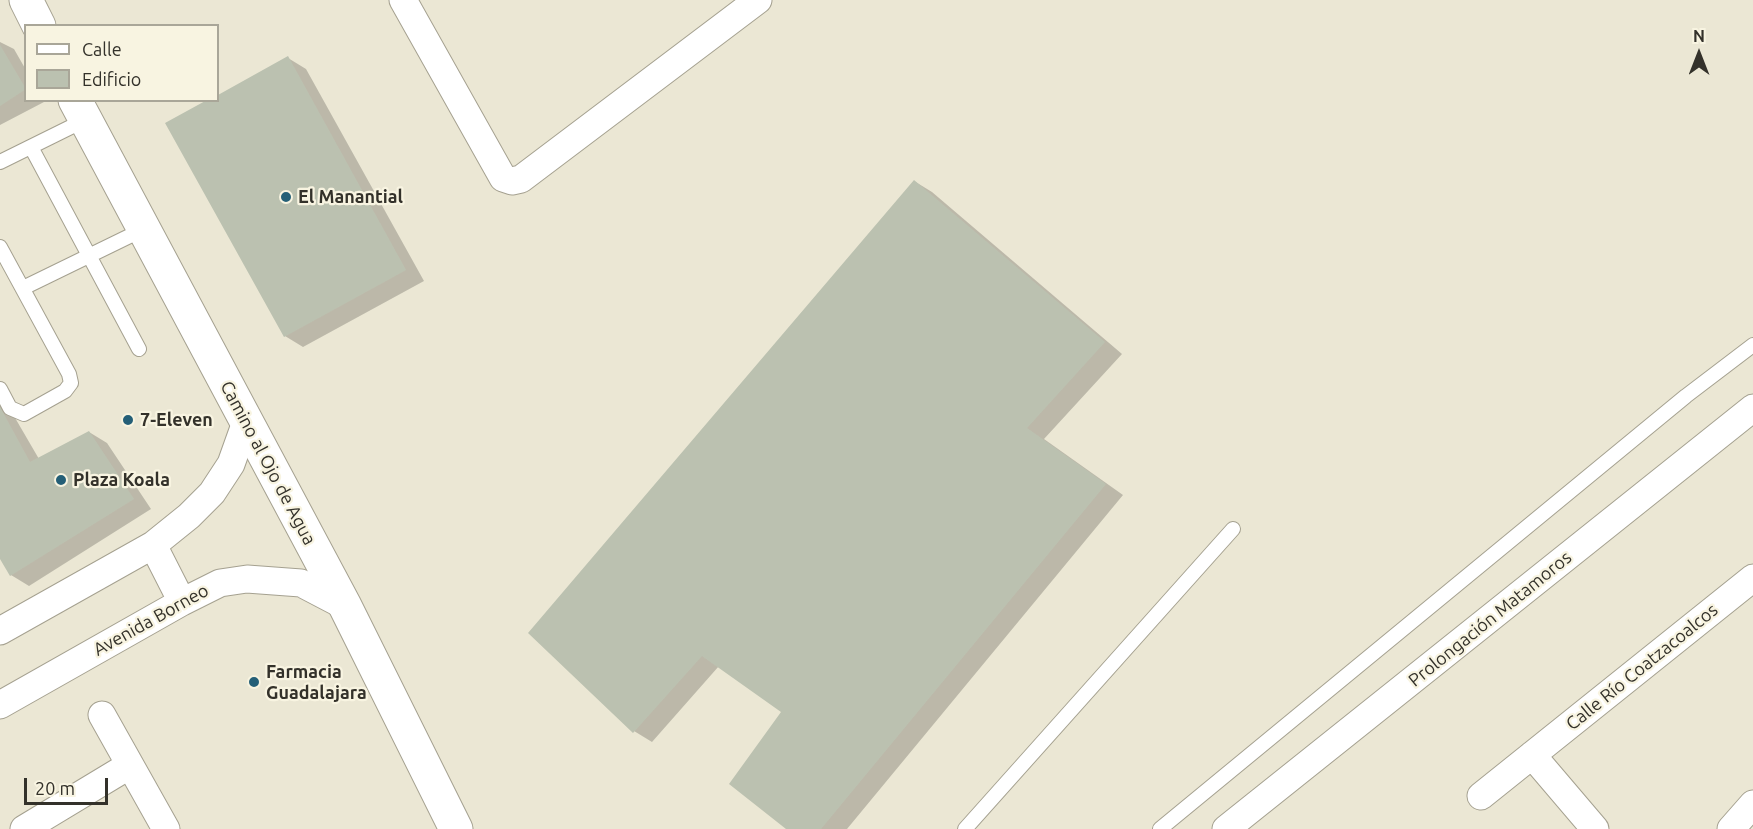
<!DOCTYPE html>
<meta charset="utf-8">
<style>
body{margin:0}
#map{position:relative;width:1753px;height:829px;overflow:hidden;background:#ebe7d4;font-family:Ubuntu,sans-serif}
canvas{display:block}
.legend{position:absolute;left:24px;top:24px;width:195px;height:78px;box-sizing:border-box;background:#f8f4e1;border:2px solid #a9a698;margin:0;padding:8px 10px;list-style:none;font-size:18px;color:#33312a}
.legend li{display:flex;align-items:center;gap:12px;height:30px}
.legend b{width:30px;border:2px solid #a9a698}
.north{position:absolute;left:1669px;top:24px;width:60px;height:60px;-webkit-text-stroke:4px #f8f4e1;paint-order:stroke;rotate:0deg;font-size:16px;font-weight:700;line-height:24px;text-align:center;color:#33312a}
.north::after{content:'';display:block;margin:auto;width:21px;height:27px;background:#33312a;clip-path:polygon(50% 0,100% 100%,50% 72%,0 100%)}
.scale{position:absolute;left:24px;top:778px;width:84px;height:27px;box-sizing:border-box;border:3px solid #33312a;border-top:0;padding-left:8px;font-size:18px;line-height:21px;white-space:nowrap;color:#33312a;-webkit-text-stroke:4px #f8f4e1;paint-order:stroke}
</style>
<div id="map">
<canvas width="1753" height="829"></canvas>
<ul class="legend">
<li><b style="height:8px;background:#fff"></b>Calle</li>
<li><b style="height:16px;background:#bbc1b0"></b>Edificio</li>
</ul>
<div class="north">N</div>
<div class="scale">20 m</div>
</div>
<script>
const ctx = document.querySelector('canvas').getContext('2d');
ctx.lineJoin = 'round';
function fill(path, color) { ctx.fillStyle = color; ctx.fill(path, 'evenodd'); }
const shape = rows => new Path2D(rows.map(r => 'M' + r).join(''));
function stroke(path, color, width, dash) { ctx.strokeStyle = color; ctx.lineWidth = width; ctx.lineCap = dash ? 'butt' : 'round'; ctx.setLineDash(dash || []); ctx.stroke(path); }
function label(font, color, halo, rows, align = 'center') {
  ctx.font = font + ' Ubuntu,sans-serif'; ctx.lineWidth = 4.5; ctx.setLineDash([]); ctx.textBaseline = 'middle'; ctx.strokeStyle = halo; ctx.fillStyle = color; for (const [text, x, y, turn = 0] of rows) {
    ctx.save(); ctx.translate(x, y); ctx.rotate((+turn || 0) * Math.PI / 180); ctx.textAlign = isNaN(turn) ? turn : align; if (halo) ctx.strokeText(text, 0, 0); ctx.fillText(text, 0, 0); ctx.restore();
  }
}
fill(shape([
 [0,42,14,49,26,70,26,100,44,102,0,125],
 [288,58,306,69,424,281,303,347,285,336,218,100,218,97],
 [914,181,932,192,1122,354,1044,439,1123,495,847,829,788,829,783,712,719,666,652,742,634,731],
 [0,392,39,459,89,432,107,443,151,509,29,586,11,575,0,555]
]), '#0003');
fill(shape([
 [0,45,26,89,0,106],
 [288,56,406,270,284,337,165,123,207,100,218,100,218,95],
 [914,180,1105,342,1027,428,1106,484,821,829,786,829,729,784,781,712,702,656,633,733,528,633],
 [0,407,30,462,89,431,134,499,10,576,0,559]
]), '#bbc1b0');
const lane = shape([
 [31,147,139,349],
 [0,162,85,120],
 [0,247,69,374,71,383,65,391,24,414,10,408,0,389],
 [23,288,142,230],
 [965,829,1233,529],
 [1160,829,1686,396,1753,345]
]);
const street = shape([
 [403,0,503,178,512,181,521,179,758,0],
 [153,545,182,602],
 [0,631,153,545,189,516,212,493,231,464,246,422],
 [0,705,182,602,220,583,247,579,301,583,345,606],
 [102,715,166,829],
 [1532,755,1595,829],
 [1481,796,1753,578],
 [24,829,130,765],
 [1226,829,1753,408],
 [1731,829,1753,804]
]);
const secondary = shape([
 [26,0,39,26],
 [75,100,345,606,456,829]
]);
stroke(lane, '#a5a190', 16);
stroke(street, '#a5a190', 29);
stroke(secondary, '#a5a190', 35);
stroke(lane, '#fff', 14);
stroke(street, '#fff', 27);
stroke(secondary, '#fff', 33);
for (const [x, y, r, color] of [
 [286,197,6,"#245f77"],
 [128,420,6,"#245f77"],
 [61,480,6,"#245f77"],
 [254,682,6,"#245f77"]
]) { const dot = new Path2D(); dot.arc(x, y, r, 0, 2 * Math.PI); ctx.fillStyle = color; ctx.fill(dot); stroke(dot, '#f8f4e1', 2); }
label('bold 18px', '#33312a', '#f8f4e1', [
 ["El Manantial",298,197],
 ["7-Eleven",140,420],
 ["Plaza Koala",73,480],
 ["Farmacia",266,672],
 ["Guadalajara",266,693]
], 'left');
label('18px', '#33312a', '#f8f4e1', [
 ["Camino al Ojo de Agua",268,463,62],
 ["Prolongación Matamoros",1490,619,-39],
 ["Avenida Borneo",151,620,-29],
 ["Calle Río Coatzacoalcos",1642,667,-39]
]);
</script>
